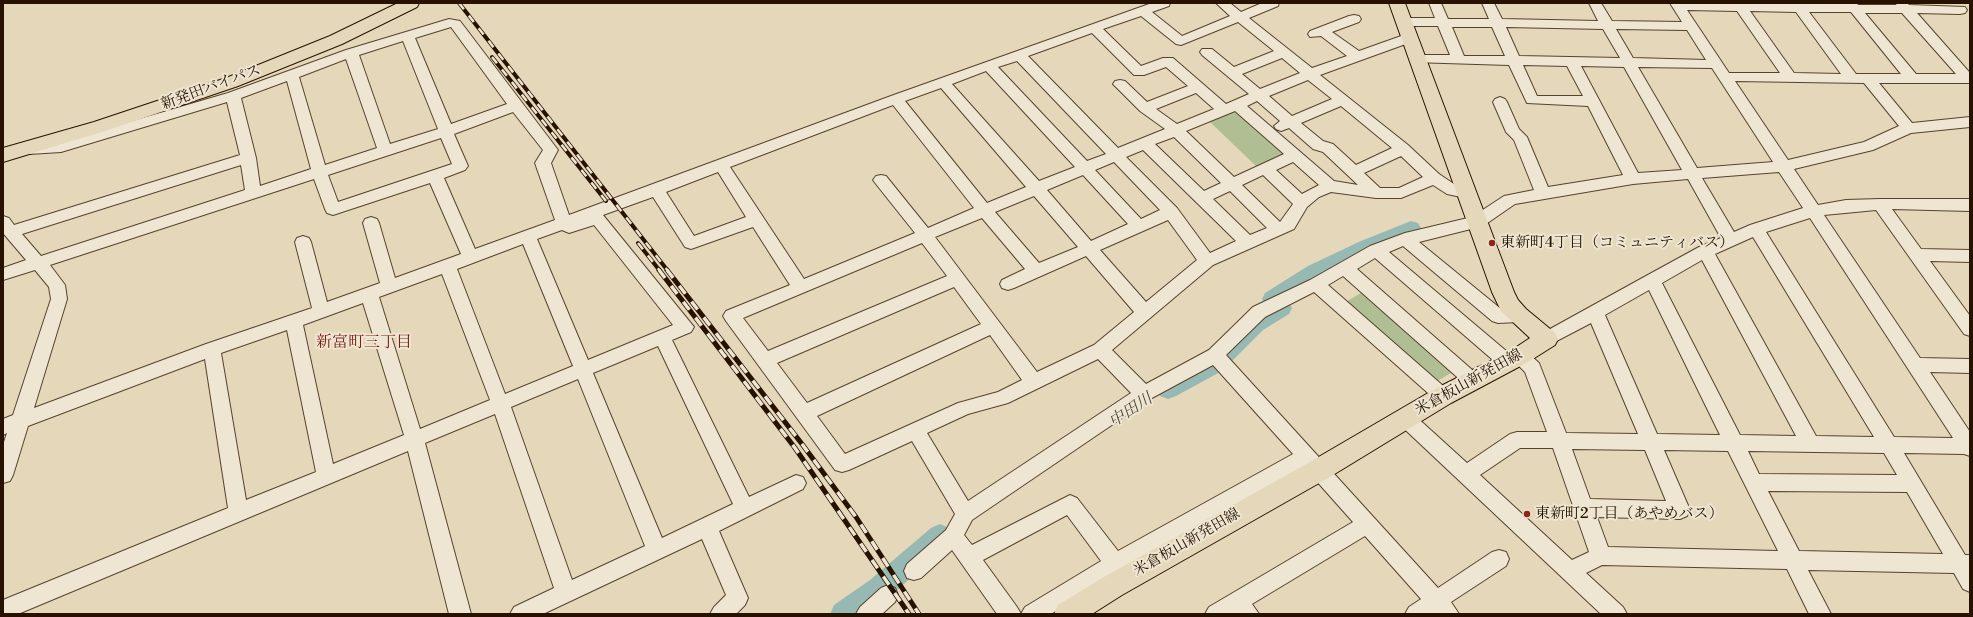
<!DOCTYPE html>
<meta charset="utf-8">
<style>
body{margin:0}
#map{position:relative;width:1973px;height:617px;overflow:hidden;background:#e5d7b9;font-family:"Libre Bodoni",serif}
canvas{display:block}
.frame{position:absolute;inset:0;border:4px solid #271200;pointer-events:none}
</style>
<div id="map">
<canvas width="1973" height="617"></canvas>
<div class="frame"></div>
</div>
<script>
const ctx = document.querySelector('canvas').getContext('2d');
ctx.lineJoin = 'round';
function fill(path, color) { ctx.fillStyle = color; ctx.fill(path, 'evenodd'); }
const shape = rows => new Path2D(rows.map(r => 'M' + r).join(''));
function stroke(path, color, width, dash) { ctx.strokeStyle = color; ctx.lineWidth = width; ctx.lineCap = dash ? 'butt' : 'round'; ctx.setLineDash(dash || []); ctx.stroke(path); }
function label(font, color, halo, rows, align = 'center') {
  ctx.font = font + ' "Libre Bodoni","Noto Serif JP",serif'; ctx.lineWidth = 4; ctx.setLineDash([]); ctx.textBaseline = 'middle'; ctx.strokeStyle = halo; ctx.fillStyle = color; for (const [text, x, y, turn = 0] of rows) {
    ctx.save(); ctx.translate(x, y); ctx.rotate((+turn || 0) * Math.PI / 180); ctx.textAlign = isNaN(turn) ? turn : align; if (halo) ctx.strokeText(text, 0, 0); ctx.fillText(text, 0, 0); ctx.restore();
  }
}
fill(shape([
 [1237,110,1285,153,1257,167,1210,122],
 [1366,290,1456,370,1434,383,1344,303]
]), '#afbf93');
fill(shape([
 [1411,221,1418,223,1421,228,1418,233,1375,251,1324,278,1287,301,1292,308,1289,314,1263,330,1222,371,1176,396,1168,399,1160,396,1156,389,1160,382,1206,359,1247,318,1266,306,1262,299,1265,293,1308,266,1361,241,1411,221],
 [940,524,949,528,953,536,949,544,888,598,866,614,830,614,834,605,870,580,931,528,940,524]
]), '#96b9b3');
const minor = shape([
 [1152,3,1170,3,1169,6,1152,12,1182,36,1230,16,1216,3,1230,3,1241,12,1262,3,1279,3,1278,6,1249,18,1312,68,1347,56,1321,36,1310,37,1308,34,1310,31,1349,16,1354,15,1359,16,1361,19,1359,22,1332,32,1359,51,1404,35,1414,35,1416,38,1414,41,1320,75,1408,145,1439,174,1457,186,1471,189,1474,193,1471,197,1466,198,1447,194,1433,185,1401,198,1376,198,1331,192,1319,197,1307,207,1294,229,1213,265,1112,350,1146,384,1209,350,1253,307,1310,280,1370,246,1405,233,1472,217,1504,196,1534,190,1514,140,1506,132,1493,102,1495,99,1500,97,1505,99,1507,102,1519,129,1527,137,1548,187,1623,175,1588,106,1527,103,1509,65,1412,62,1410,59,1412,56,1417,55,1450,55,1438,26,1404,26,1399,25,1397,22,1399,19,1404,18,1435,18,1429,3,1441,3,1448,19,1489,19,1482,3,1494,3,1502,19,1598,21,1589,3,1601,3,1612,21,1682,22,1670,3,1845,4,1844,3,1857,3,1858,5,1896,5,1897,3,1907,3,1909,5,1965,7,1967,10,1965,13,1960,14,1917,13,1970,73,1970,83,1879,83,1912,123,1970,117,1970,127,1911,133,1873,150,1794,169,1818,205,1846,200,1880,199,1970,199,1970,211,1892,209,1921,249,1970,250,1970,262,1930,261,1970,316,1970,336,1964,334,1876,210,1824,215,1920,358,1970,359,1970,373,1930,372,1970,432,1970,456,1964,454,1904,453,1965,555,1970,555,1970,592,1963,589,1954,573,1808,570,1831,614,1809,614,1787,569,1602,565,1586,573,1623,607,1627,614,1601,614,1398,423,1396,418,1398,413,1405,410,1412,413,1467,463,1510,434,1517,432,1547,432,1525,372,1516,363,1513,367,1507,369,1501,367,1375,258,1357,269,1478,375,1481,380,1478,385,1472,387,1466,385,1343,276,1328,285,1449,391,1452,396,1449,401,1443,403,1437,401,1314,292,1265,317,1226,355,1438,588,1492,552,1499,550,1506,552,1509,559,1506,566,1451,602,1459,614,1405,614,1409,607,1421,599,1365,536,1252,604,1259,614,1205,614,1209,607,1353,522,1304,467,1122,570,1051,614,1021,614,1025,607,1101,561,1067,515,983,560,1017,607,1021,614,997,614,952,550,921,578,914,580,907,578,904,571,907,564,946,530,955,514,912,441,849,470,842,472,835,470,726,321,723,316,726,311,790,285,753,227,691,249,685,247,653,197,603,215,694,327,691,332,672,340,749,497,796,475,803,477,806,483,803,489,719,531,748,598,745,605,736,614,710,614,714,607,726,595,702,539,543,614,510,614,514,607,554,588,495,414,425,443,471,614,449,614,408,451,18,614,3,614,3,600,228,508,205,359,28,426,13,475,10,481,3,483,3,445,7,433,3,435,3,419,13,415,51,299,49,287,35,270,3,280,3,268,26,260,3,233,3,216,9,218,14,225,240,155,227,102,61,152,29,154,24,153,22,149,24,145,61,142,228,93,346,50,449,19,460,21,558,150,551,163,569,215,891,96,1152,3],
 [1687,10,1737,11,1780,73,1729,73,1687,10],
 [1750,11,1796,12,1841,74,1794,73,1750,11],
 [1809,12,1851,12,1901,74,1856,74,1809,12],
 [1865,13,1902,13,1956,74,1916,74,1865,13],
 [1141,16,1176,44,1181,45,1238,22,1274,51,1234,67,1212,49,1202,49,1200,52,1202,55,1249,94,1226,104,1173,58,1163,58,1141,66,1103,29,1141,16],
 [451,27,507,104,451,124,415,38,451,27],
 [1452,27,1492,27,1505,56,1464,56,1452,27],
 [1506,27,1603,29,1620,58,1519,56,1506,27],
 [1616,29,1687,30,1706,60,1633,58,1616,29],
 [1092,33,1134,75,1144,75,1166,67,1188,86,1147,102,1125,81,1120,80,1115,81,1113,84,1140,111,1165,129,1118,148,1028,56,1092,33],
 [403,41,438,129,390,144,359,55,403,41],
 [1282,58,1300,73,1260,89,1242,74,1282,58],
 [346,59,377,148,325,165,299,77,346,59],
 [1017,61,1106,154,1087,161,998,67,1017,61],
 [1523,65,1567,66,1583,96,1537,96,1523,65],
 [1581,66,1624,67,1682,170,1638,173,1581,66],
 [1638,67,1712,68,1773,162,1697,168,1638,67],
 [986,71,1075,167,1039,181,952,84,986,71],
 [1308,80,1332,99,1292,116,1269,96,1308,80],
 [287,81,311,169,260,186,256,158,241,98,287,81],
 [1735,81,1864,83,1899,126,1864,142,1788,160,1735,81],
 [941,88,1026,187,987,203,905,101,941,88],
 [1196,93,1214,109,1177,124,1156,109,1196,93],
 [1257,101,1280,121,1274,126,1276,129,1281,131,1289,128,1313,149,1323,152,1358,185,1334,181,1247,106,1257,101],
 [893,105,974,208,928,228,886,176,881,175,876,176,873,180,876,184,915,233,804,279,730,167,893,105],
 [1341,106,1392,148,1356,165,1333,144,1323,141,1301,123,1341,106],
 [1235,111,1284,154,1234,177,1186,131,1235,111],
 [513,112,543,150,535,163,555,220,475,249,444,178,465,170,468,166,454,134,513,112],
 [1174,137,1221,183,1204,191,1155,144,1174,137],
 [441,138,452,164,338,202,328,175,441,138],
 [1143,150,1236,241,1210,253,1177,208,1126,157,1143,150],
 [1401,156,1423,177,1399,188,1380,188,1364,173,1401,156],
 [1114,162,1160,210,1141,219,1095,170,1114,162],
 [1293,162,1319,185,1302,194,1276,170,1293,162],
 [241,165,245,190,41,256,22,234,241,165],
 [718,172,746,217,694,236,666,192,718,172],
 [1779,172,1803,208,1750,225,1734,232,1702,178,1779,172],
 [1083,175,1128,224,1091,241,1047,190,1083,175],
 [1263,175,1293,204,1280,222,1242,185,1263,175],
 [314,179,325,209,327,213,333,215,430,183,461,254,395,278,379,223,377,219,371,217,365,219,363,223,380,283,327,302,311,242,309,238,303,236,297,238,295,242,312,308,206,344,34,408,67,299,65,285,50,265,314,179],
 [1688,179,1721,238,1699,247,1646,276,1541,334,1538,339,1541,344,1547,346,1591,323,1638,434,1566,433,1539,363,1526,351,1520,349,1514,351,1511,355,1389,252,1403,246,1492,321,1498,323,1518,322,1524,320,1527,315,1524,310,1518,308,1501,309,1419,242,1483,226,1515,204,1633,184,1688,179],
 [1230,191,1267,228,1250,235,1213,199,1230,191],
 [1034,196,1078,247,1039,263,995,212,1034,196],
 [982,218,1025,269,1002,280,1000,284,1002,288,1008,290,1014,288,1086,256,1134,312,1094,345,1037,372,935,237,982,218],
 [1810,218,1953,438,1894,437,1766,232,1810,218],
 [1168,220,1197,260,1146,302,1100,250,1168,220],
 [594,225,673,325,588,360,537,239,562,230,569,233,594,225],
 [1753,237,1874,437,1816,436,1715,254,1753,237],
 [922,243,947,276,768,351,743,318,922,243],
 [523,244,573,366,505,394,457,269,523,244],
 [1702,260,1796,436,1740,435,1662,283,1702,260],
 [442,274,490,400,420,429,379,297,442,274],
 [954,287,981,324,807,403,777,363,954,287],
 [1649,290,1720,435,1657,434,1605,315,1649,290],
 [363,303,404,435,333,464,303,325,363,303],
 [287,330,316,472,246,500,221,353,287,330],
 [990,335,1022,380,998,392,958,403,845,454,817,416,990,335],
 [658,346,733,504,662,538,593,373,658,346],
 [1098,359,1131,393,968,501,927,433,968,414,1008,403,1098,359],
 [1213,365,1293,454,1118,551,1077,498,1070,495,972,545,964,535,972,520,1150,399,1213,365],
 [578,379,645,546,572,580,511,407,578,379],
 [1520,448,1553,448,1589,552,1572,560,1480,475,1520,448],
 [1572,449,1645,450,1666,501,1590,499,1572,449],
 [1664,450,1728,451,1778,551,1608,547,1597,517,1680,519,1687,516,1690,510,1664,450],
 [1748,451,1884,453,1897,475,1759,474,1748,451],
 [1768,491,1907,492,1943,554,1799,551,1768,491],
 [888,585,895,588,898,595,895,602,882,614,856,614,860,607,881,588,888,585]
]);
const major = shape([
 [1389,3,1405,3,1514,292,1518,300,1526,309,1555,333,1558,339,1555,345,1528,362,1451,403,1328,478,1122,595,1092,614,1054,614,1058,605,1104,577,1310,462,1435,389,1512,350,1530,338,1501,311,1492,292,1389,3]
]);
const highway = shape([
 [398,3,419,3,417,7,342,44,238,86,108,130,3,162,3,148,94,122,226,78,330,36,398,3]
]);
stroke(minor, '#56432e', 2);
stroke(major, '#271200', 2);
stroke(highway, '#271200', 2);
fill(minor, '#eee5d2');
fill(major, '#e5d7b9');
fill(highway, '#e5d7b9');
const railFar1 = shape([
 [459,3,668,271],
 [492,57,606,201],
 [638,243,660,271]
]);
const rail = shape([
 [659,270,795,448,909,614],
 [667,270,802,444,856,517,919,614]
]);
stroke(railFar1, '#271200', 4);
stroke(rail, '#271200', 5);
stroke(railFar1, '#eee5d2', 2.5, [8]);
stroke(rail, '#eee5d2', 3.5, [10]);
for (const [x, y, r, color] of [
 [1492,243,4,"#8f2418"],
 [1527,514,4,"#8f2418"]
]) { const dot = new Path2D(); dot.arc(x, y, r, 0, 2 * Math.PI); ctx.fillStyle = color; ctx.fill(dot); stroke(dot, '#eee5d2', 1.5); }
label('15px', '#271200', '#eee5d2', [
 ["新発田バイパス",211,88,-20],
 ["米倉板山新発田線",1469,383,-29],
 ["米倉板山新発田線",1187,543,-30]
]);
label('15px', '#271200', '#eee5d2', [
 ["東新町4丁目（コミュニティバス）",1500,243],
 ["東新町2丁目（あやめバス）",1535,514]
], 'left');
label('16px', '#7a1f14', '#eee5d2', [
 ["新富町三丁目",364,343]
]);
label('italic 16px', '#4e4c3f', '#eee5d2', [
 ["中田川",1131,411,-33]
]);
</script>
